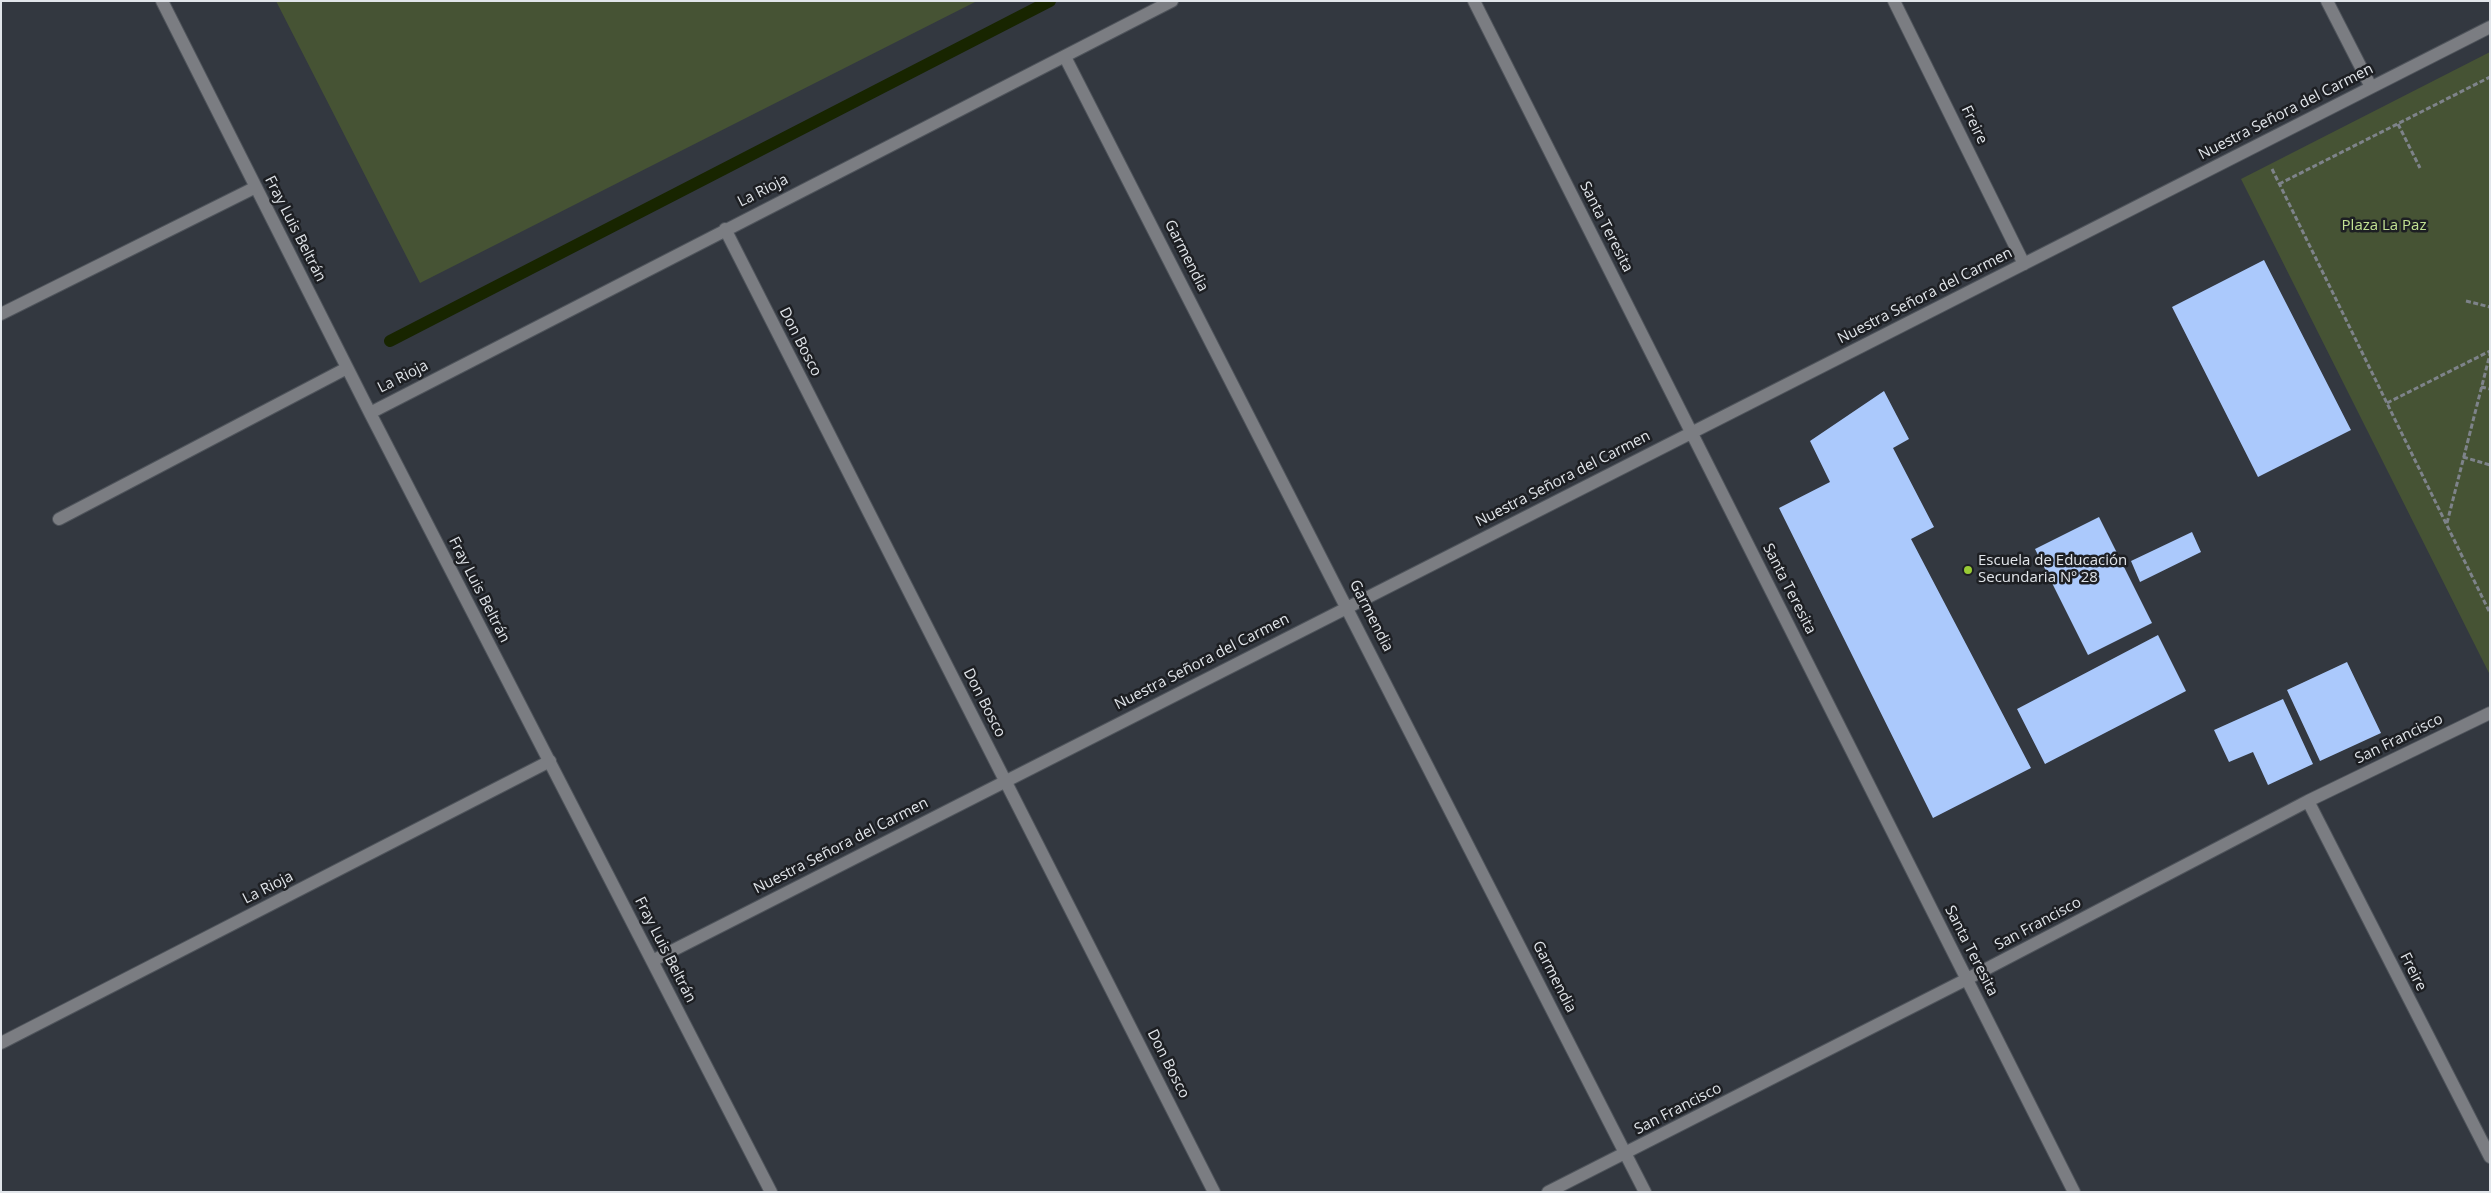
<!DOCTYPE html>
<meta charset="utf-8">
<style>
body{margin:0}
#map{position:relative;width:2491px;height:1193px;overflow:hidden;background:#333840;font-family:"Open Sans",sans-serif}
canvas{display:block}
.frame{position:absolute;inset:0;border:2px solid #e1e5ea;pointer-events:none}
</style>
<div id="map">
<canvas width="2491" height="1193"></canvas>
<div class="frame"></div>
</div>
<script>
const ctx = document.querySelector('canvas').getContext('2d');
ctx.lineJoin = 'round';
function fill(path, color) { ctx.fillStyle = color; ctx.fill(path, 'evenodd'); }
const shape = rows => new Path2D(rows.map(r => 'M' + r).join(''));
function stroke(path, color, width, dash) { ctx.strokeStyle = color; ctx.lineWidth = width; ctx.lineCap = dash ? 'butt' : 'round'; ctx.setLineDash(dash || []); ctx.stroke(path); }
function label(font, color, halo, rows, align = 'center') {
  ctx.font = font + ' "Open Sans",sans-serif'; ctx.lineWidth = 5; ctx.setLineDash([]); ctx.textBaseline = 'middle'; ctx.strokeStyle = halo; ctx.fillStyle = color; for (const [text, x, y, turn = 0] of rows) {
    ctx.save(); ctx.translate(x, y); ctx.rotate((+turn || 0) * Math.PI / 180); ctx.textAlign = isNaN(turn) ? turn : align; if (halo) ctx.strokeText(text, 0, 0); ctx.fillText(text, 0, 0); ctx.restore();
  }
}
fill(shape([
 [276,1,977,1,420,283],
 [2490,52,2490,675,2241,179]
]), '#465334');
stroke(shape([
 [390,341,1050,1]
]), '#182500', 12);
fill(shape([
 [2264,260,2351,430,2258,477,2172,307],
 [1884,391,1909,439,1893,448,1934,527,1911,539,2031,768,1933,818,1779,508,1830,482,1810,441],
 [2099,517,2152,623,2088,655,2035,549],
 [2192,532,2201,552,2140,582,2131,561],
 [2158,635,2186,691,2045,764,2017,709],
 [2347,662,2381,733,2320,761,2287,690],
 [2283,699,2313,764,2268,785,2253,752,2229,762,2214,730]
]), '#abc9fc');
const minor = shape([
 [162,1,370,413,771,1192],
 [1474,1,2074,1192],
 [1894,1,2024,264],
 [2327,1,2371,87],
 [1065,57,1645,1192],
 [725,229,1214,1192],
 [1,314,256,187],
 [370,413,1172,1],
 [59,519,347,368],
 [2308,801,2490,1157],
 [652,961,2490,27],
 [1,1043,550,761],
 [1548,1192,1967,979,2308,801,2490,713]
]);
stroke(minor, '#4f545b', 14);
stroke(shape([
 [2398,124,2420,168],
 [2272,169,2490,613],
 [2279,184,2490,77],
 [2466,301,2490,307],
 [2481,387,2490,389],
 [2387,403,2490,351],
 [2463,457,2490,465],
 [2447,523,2490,354]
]), '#7e838a', 3, [5, 2.5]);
stroke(minor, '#7b7d82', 12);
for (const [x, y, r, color] of [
 [1968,570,5,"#99cb35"]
]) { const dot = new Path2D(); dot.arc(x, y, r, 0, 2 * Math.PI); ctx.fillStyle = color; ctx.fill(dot); stroke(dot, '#1d1f23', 2); }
label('15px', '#e1e5ea', '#1d1f23', [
 ["Nuestra Señora del Carmen",2286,112,-27],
 ["Freire",1974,125,64],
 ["La Rioja",763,191,-27],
 ["Santa Teresita",1606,227,63],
 ["Fray Luis Beltrán",295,229,63],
 ["Garmendia",1186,256,63],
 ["Nuestra Señora del Carmen",1925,296,-27],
 ["Don Bosco",800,342,63],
 ["La Rioja",403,377,-27],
 ["Nuestra Señora del Carmen",1563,479,-27],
 ["Santa Teresita",1789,589,63],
 ["Fray Luis Beltrán",479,590,63],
 ["Garmendia",1371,616,63],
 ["Nuestra Señora del Carmen",1202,662,-27],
 ["Don Bosco",984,703,63],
 ["San Francisco",2399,739,-26],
 ["Nuestra Señora del Carmen",841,846,-27],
 ["La Rioja",268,888,-27],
 ["San Francisco",2038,924,-28],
 ["Fray Luis Beltrán",665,950,63],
 ["Santa Teresita",1971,951,63],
 ["Freire",2413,972,63],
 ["Garmendia",1554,977,63],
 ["Don Bosco",1168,1064,63],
 ["San Francisco",1678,1109,-27]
]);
label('15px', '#c2e293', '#1d1f23', [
 ["Plaza La Paz",2384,226]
]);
label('15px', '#e1e5ea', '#1d1f23', [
 ["Escuela de Educación",1978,561],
 ["Secundaria Nº 28",1978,578]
], 'left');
</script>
